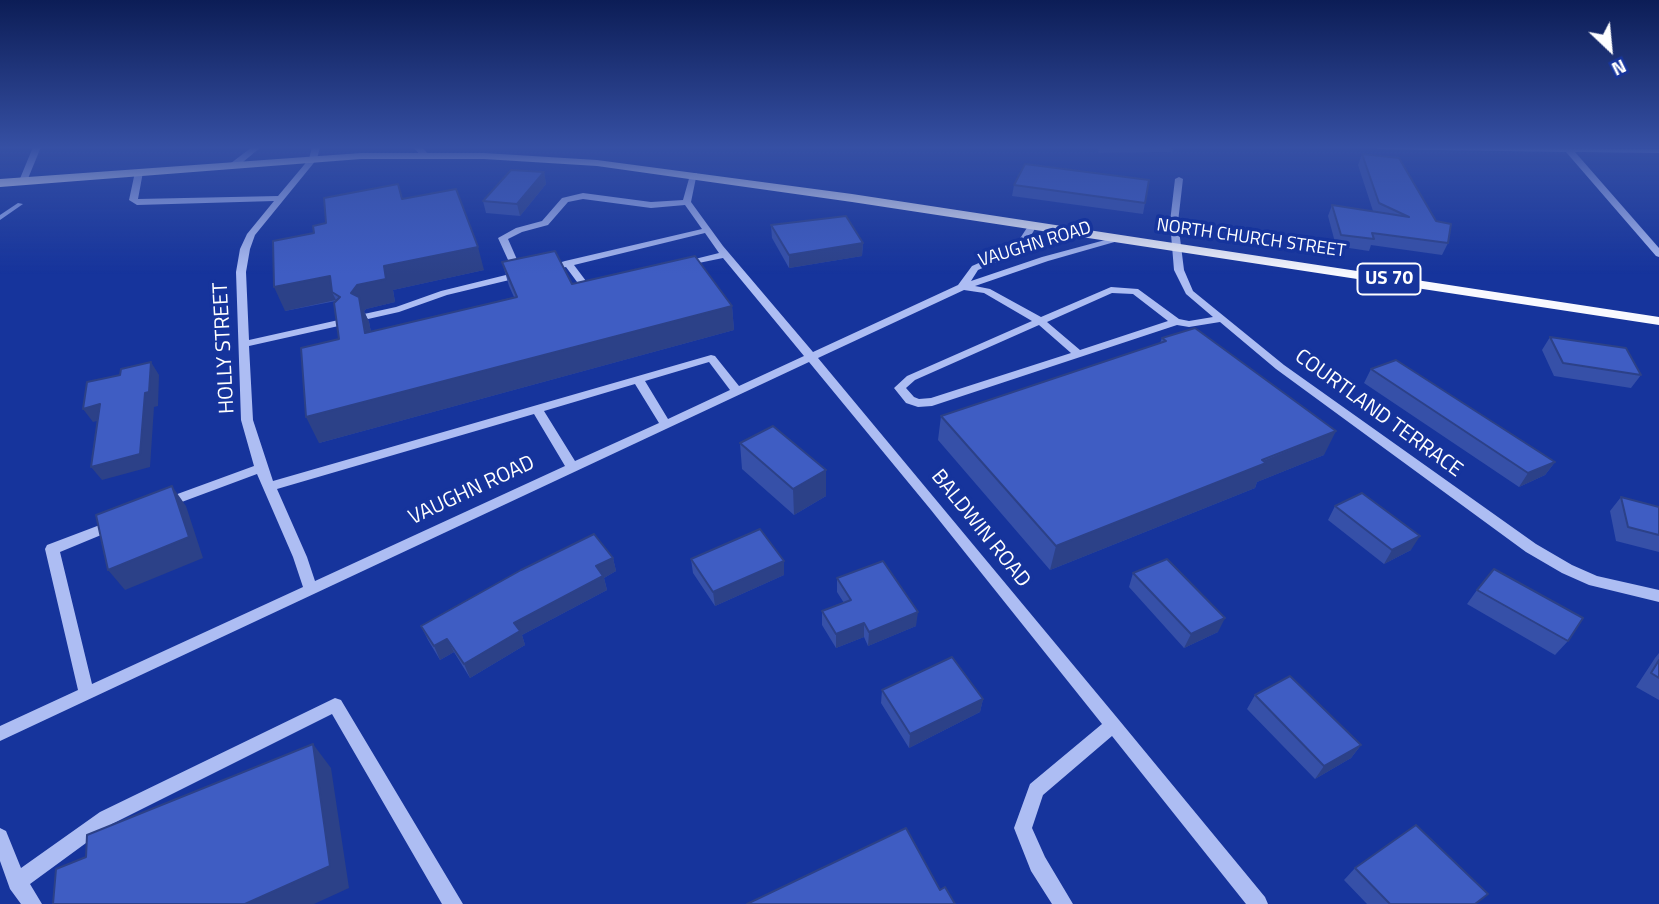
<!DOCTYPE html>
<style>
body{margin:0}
#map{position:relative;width:1659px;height:904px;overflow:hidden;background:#16349c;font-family:"Titillium Web",sans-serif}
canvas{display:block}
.north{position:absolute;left:1575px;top:14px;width:70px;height:70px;-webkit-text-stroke:5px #16349c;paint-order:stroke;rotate:154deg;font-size:19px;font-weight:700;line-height:28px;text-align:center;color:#fff}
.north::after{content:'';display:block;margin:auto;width:24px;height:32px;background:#fff;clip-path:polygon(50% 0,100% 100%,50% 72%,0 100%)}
</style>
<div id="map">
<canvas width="1659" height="904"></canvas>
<div class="north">N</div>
</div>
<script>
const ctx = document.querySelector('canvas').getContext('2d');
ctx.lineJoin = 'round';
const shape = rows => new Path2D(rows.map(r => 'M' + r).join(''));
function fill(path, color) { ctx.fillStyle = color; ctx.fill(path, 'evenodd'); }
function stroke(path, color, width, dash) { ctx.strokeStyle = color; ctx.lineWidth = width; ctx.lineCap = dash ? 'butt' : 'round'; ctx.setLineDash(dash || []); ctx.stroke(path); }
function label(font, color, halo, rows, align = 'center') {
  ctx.font = font + ' "Titillium Web",sans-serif'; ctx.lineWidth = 7; ctx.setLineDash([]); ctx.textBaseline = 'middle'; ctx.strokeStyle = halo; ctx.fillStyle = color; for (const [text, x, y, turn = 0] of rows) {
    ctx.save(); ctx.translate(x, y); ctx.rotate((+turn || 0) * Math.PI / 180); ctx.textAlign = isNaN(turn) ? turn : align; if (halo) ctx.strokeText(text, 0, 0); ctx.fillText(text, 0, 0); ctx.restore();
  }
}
fill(shape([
 [18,203,23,204,0,220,0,215,18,203]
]), '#9fb4f5');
fill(shape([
 [33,147,41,147,27,181,20,183,19,181,33,147],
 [252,147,261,147,237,167,231,167,231,163,252,147],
 [312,147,320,147,317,159,255,235,250,249,246,272,249,340,343,319,348,322,343,325,249,346,253,420,273,481,711,355,715,356,739,386,804,356,723,258,679,267,679,263,719,253,705,233,574,265,586,281,599,283,599,287,596,288,580,286,566,267,548,271,543,268,565,261,702,229,685,205,651,208,583,199,568,202,548,225,522,232,508,239,522,271,528,274,526,276,447,295,399,312,368,319,363,316,364,314,396,307,441,291,514,273,498,238,516,228,542,221,562,198,583,193,651,202,683,200,690,175,697,173,691,202,723,246,813,352,958,285,972,266,1006,251,1021,237,1030,223,1033,222,1037,225,1028,241,1012,255,978,270,971,281,1042,257,1120,236,1125,239,1048,261,975,286,990,289,1041,317,1111,287,1138,289,1179,319,1189,321,1213,317,1186,294,1174,270,1170,222,1175,179,1179,177,1183,179,1178,222,1184,270,1193,291,1284,365,1536,544,1572,565,1597,576,1659,590,1659,602,1589,585,1562,573,1526,552,1276,369,1220,322,1189,327,1177,325,932,406,918,407,906,403,894,388,907,376,1032,321,984,293,964,290,818,358,1119,720,1265,897,1268,904,1246,904,1112,736,1043,795,1032,828,1045,857,1073,904,1052,904,1031,871,1014,828,1030,784,1102,724,931,510,809,362,0,741,0,726,78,690,45,549,47,545,113,520,118,522,120,525,118,528,60,552,92,684,303,587,293,557,257,474,171,506,166,508,161,506,159,503,161,500,254,466,241,420,236,272,240,249,247,234,274,201,137,205,129,200,135,172,139,170,143,172,138,199,278,196,309,159,312,147],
 [1112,293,1133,294,1168,321,1080,350,1047,322,1112,293],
 [1039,325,1071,353,931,398,919,399,914,397,906,388,915,380,1039,325],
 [709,362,730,390,668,419,645,381,709,362],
 [635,384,659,423,575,461,544,411,635,384],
 [534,414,565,466,315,581,307,557,277,489,534,414],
 [413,147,422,147,428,154,421,156,413,147],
 [1374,147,1659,149,1659,153,1575,152,1659,248,1659,257,1656,256,1566,152,1378,149,1374,147],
 [335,698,341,700,463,904,442,904,332,714,112,824,30,884,42,904,21,904,10,889,0,861,0,828,6,831,21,868,100,812,335,698]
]), '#adbdf3');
fill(shape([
 [361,153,484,153,597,160,852,194,1659,317,1659,325,852,202,597,166,484,159,361,159,0,187,0,179,361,153]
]), '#f8f9ff');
fill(shape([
 [1099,147,1173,147,1172,152,1098,153],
 [1362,154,1448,243,1442,255,1371,245,1369,251,1336,246,1328,216,1332,205,1373,211,1358,165],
 [544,172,546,184,520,216,486,213,483,201],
 [1014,185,1145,203,1143,214,1012,196],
 [403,199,484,270,393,290,395,302,366,309,364,311,369,322,371,332,514,297,509,286,502,262,572,284,732,306,734,330,319,443,339,339,336,301,285,311,314,233,326,223],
 [771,225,863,243,862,256,789,268,772,238],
 [1550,337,1641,375,1631,388,1554,376,1542,350],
 [1162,338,1324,455,1257,482,1255,488,1050,570,938,440,941,416,1160,343],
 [1371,369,1555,462,1545,475,1519,487,1364,383],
 [740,443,826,470,826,496,794,515,742,469],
 [1621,497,1659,507,1659,552,1616,541,1610,511],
 [1335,506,1411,550,1384,564,1328,520],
 [613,558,616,571,604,578,607,590,522,635,525,645,470,678,454,652,440,660,428,640,421,626],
 [691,559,784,561,784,575,715,606,693,573],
 [1133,573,1218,632,1184,648,1129,587],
 [837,578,916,626,868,646,864,637,836,648,822,625,822,611,844,603,837,592],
 [1477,590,1568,641,1555,655,1467,604],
 [1659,653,1659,700,1636,687,1655,658],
 [882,690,983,699,980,712,909,748,881,703],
 [1255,695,1361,745,1351,758,1315,779,1247,709],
 [1355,868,1476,904,1367,904,1344,880]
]), '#3650a8');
fill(shape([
 [544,172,546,184,520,216,517,204],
 [863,243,862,256,789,268,789,255],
 [478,247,484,270,393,290,395,302,366,309,364,311,369,322,376,358,351,293,357,285,384,266],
 [330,276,332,292,336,300,285,311,274,287],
 [732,306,734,330,319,443,306,417],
 [151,362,159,375,158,406,154,407,150,467,102,480,91,467],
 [100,404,109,418,93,422,83,409],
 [1336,431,1324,455,1257,482,1255,488,1050,570,1056,546],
 [1555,462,1545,475,1519,487,1528,473],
 [826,470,826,496,794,515,793,489],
 [172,486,186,506,203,558,125,590,108,570],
 [1420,536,1411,550,1384,564,1392,550],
 [613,558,616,571,604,578,607,590,522,635,525,645,470,678,464,664,514,623,596,566],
 [784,561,784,575,715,606,713,592],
 [918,612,916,626,868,646,869,632],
 [1225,618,1218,632,1184,648,1191,634],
 [864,623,864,637,836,648,836,634],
 [447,639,454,652,440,660,434,646],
 [983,699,980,712,909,748,910,734],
 [313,744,331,768,349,888,314,904,245,904],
 [1361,745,1351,758,1315,779,1324,766]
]), '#2c4188');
const building = shape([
 [1362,154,1399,158,1436,221,1451,224,1448,243,1372,233,1374,239,1341,235,1332,205,1409,217,1379,203,1362,154],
 [1025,164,1149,180,1145,203,1014,185,1025,164],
 [511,170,544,172,517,204,483,201,511,170],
 [398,184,402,199,456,189,478,247,384,266,386,279,357,285,351,293,359,297,365,333,517,297,502,262,555,251,572,284,695,256,732,306,306,417,301,348,339,339,334,303,340,297,332,292,330,276,274,287,273,241,314,233,313,226,326,223,324,198,398,184],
 [846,216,863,243,789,255,771,225,846,216],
 [1195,328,1336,431,1262,460,1266,463,1056,546,941,416,1166,341,1162,338,1195,328],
 [1550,337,1626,348,1641,375,1563,363,1550,337],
 [1396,360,1555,462,1528,473,1371,369,1396,360],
 [151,362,149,392,145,393,140,454,91,467,100,404,83,409,87,382,120,375,121,369,151,362],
 [773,426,826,470,793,489,740,443,773,426],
 [172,486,189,537,108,570,96,515,172,486],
 [1362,493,1420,536,1392,550,1335,506,1362,493],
 [1621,497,1659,507,1659,535,1628,527,1621,497],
 [760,529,784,561,713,592,691,559,760,529],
 [594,534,613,558,596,566,603,576,514,623,520,631,464,664,447,639,434,646,421,626,521,570,594,534],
 [1167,559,1225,618,1191,634,1133,573,1167,559],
 [883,561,918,612,869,632,864,623,836,634,822,611,851,600,837,578,883,561],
 [1494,569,1583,618,1568,641,1477,590,1494,569],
 [952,657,983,699,910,734,882,690,952,657],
 [1659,660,1659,678,1651,673,1659,660],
 [1290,676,1361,745,1324,766,1255,695,1290,676],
 [313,744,330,866,245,904,53,904,56,869,86,857,87,835,313,744],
 [1416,825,1488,894,1475,904,1390,904,1355,868,1416,825],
 [906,828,940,890,945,887,955,904,747,904,906,828]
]);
fill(building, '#3f5dc3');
stroke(building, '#2c4188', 2);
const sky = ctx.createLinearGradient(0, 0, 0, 274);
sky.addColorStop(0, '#0c1d56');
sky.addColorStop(0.54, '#3650a4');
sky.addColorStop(1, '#3650a400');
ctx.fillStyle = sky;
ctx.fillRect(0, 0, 1659, 274);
label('18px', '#fff', '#16349c', [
 ["NORTH CHURCH STREET",1251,239,8],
 ["VAUGHN ROAD",1035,245,-17]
]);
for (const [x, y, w] of [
 [1389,279,63]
]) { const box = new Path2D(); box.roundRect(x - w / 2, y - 15.5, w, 31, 5); ctx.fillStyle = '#16349c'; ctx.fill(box); stroke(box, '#fff', 2); }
label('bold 19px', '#fff', null, [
 ["US 70",1389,279]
]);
label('21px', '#fff', '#16349c', [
 ["HOLLY STREET",225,348,-93],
 ["COURTLAND TERRACE",1378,414,36],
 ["VAUGHN ROAD",472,491,-25],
 ["BALDWIN ROAD",980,529,51]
]);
</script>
